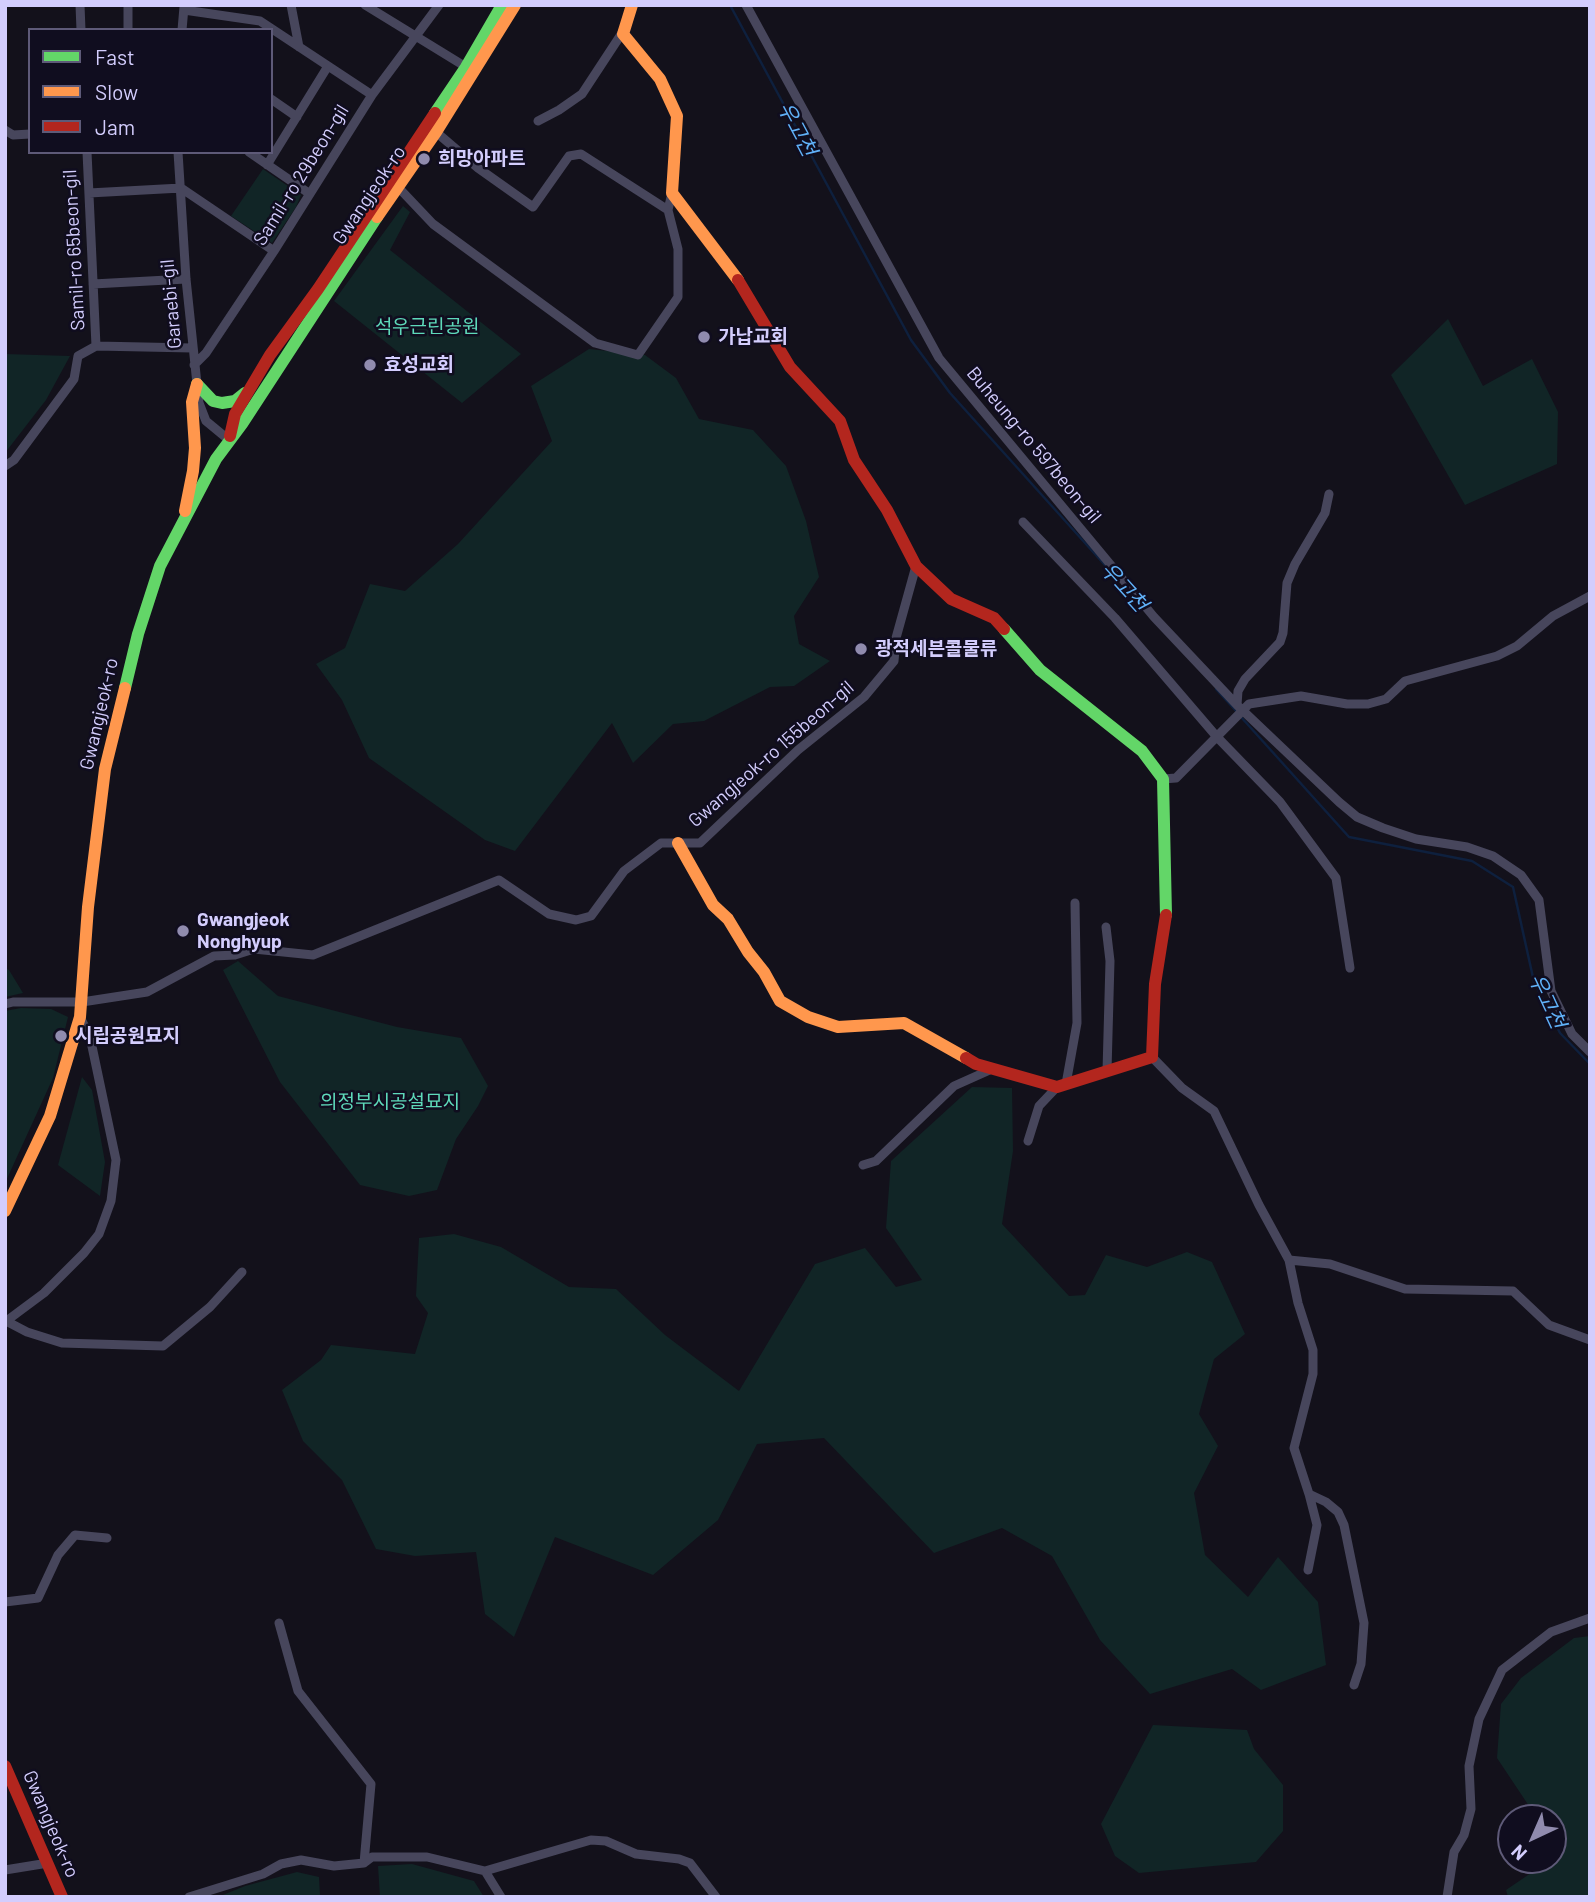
<!DOCTYPE html>
<meta charset="utf-8">
<style>
body{margin:0}
#map{position:relative;width:1595px;height:1902px;overflow:hidden;background:#13111b;font-family:Barlow,sans-serif}
canvas{display:block}
.frame{position:absolute;inset:0;border:7px solid #d3cdfd;pointer-events:none}
.legend{position:absolute;left:28px;top:28px;width:245px;height:126px;box-sizing:border-box;background:#100d1f;border:2px solid #5e5a78;margin:0;padding:9px 12px;list-style:none;font-size:21px;color:#d3cdfd}
.legend li{display:flex;align-items:center;gap:14px;height:35px}
.legend b{width:35px;border:2px solid #5e5a78}
.north{position:absolute;left:1497px;top:1804px;width:70px;height:70px;box-sizing:border-box;background:#100d1f;border:2px solid #5e5a78;border-radius:50%;rotate:224deg;font-size:19px;font-weight:700;line-height:28px;text-align:center;color:#d3cdfd}
.north::after{content:'';display:block;margin:auto;width:24px;height:32px;background:#908bae;clip-path:polygon(50% 0,100% 100%,50% 72%,0 100%)}
</style>
<div id="map">
<canvas width="1595" height="1902"></canvas>
<div class="frame"></div>
<ul class="legend">
<li><b style="height:9px;background:#63d668"></b>Fast</li>
<li><b style="height:9px;background:#ff974d"></b>Slow</li>
<li><b style="height:9px;background:#b3261e"></b>Jam</li>
</ul>
<div class="north">N</div>
</div>
<script>
const ctx = document.querySelector('canvas').getContext('2d');
ctx.lineJoin = 'round';
function fill(path, color) { ctx.fillStyle = color; ctx.fill(path, 'evenodd'); }
const shape = rows => new Path2D(rows.map(r => 'M' + r).join(''));
function stroke(path, color, width, dash) { ctx.strokeStyle = color; ctx.lineWidth = width; ctx.lineCap = dash ? 'butt' : 'round'; ctx.setLineDash(dash || []); ctx.stroke(path); }
function label(font, color, halo, rows, align = 'center') {
  ctx.font = font + ' Barlow,"Noto Sans KR",sans-serif'; ctx.lineWidth = 5; ctx.setLineDash([]); ctx.textBaseline = 'middle'; ctx.strokeStyle = halo; ctx.fillStyle = color; for (const [text, x, y, turn = 0] of rows) {
    ctx.save(); ctx.translate(x, y); ctx.rotate((+turn || 0) * Math.PI / 180); ctx.textAlign = isNaN(turn) ? turn : align; if (halo) ctx.strokeText(text, 0, 0); ctx.fillText(text, 0, 0); ctx.restore();
  }
}
fill(shape([
 [263,169,301,195,296,207,272,243,231,216],
 [403,206,410,212,390,250,521,354,462,403,334,301],
 [1448,319,1483,386,1532,359,1558,412,1557,464,1465,505,1391,375],
 [589,349,645,355,676,378,699,419,753,430,786,466,806,521,819,577,794,616,799,644,830,661,794,686,770,687,704,721,673,724,633,763,612,723,515,851,485,840,369,758,342,700,316,664,345,648,370,584,405,591,458,544,552,441,531,386],
 [5,354,70,356,46,400,5,453],
 [238,961,278,996,397,1027,461,1038,488,1086,478,1106,456,1139,437,1190,409,1196,360,1185,280,1082,223,970],
 [5,968,9,970,23,993,5,997],
 [21,1008,51,1009,68,1017,53,1078,5,1183,5,1011],
 [82,1077,92,1090,105,1162,100,1196,58,1165],
 [972,1087,1012,1088,1013,1151,1002,1224,1069,1296,1085,1295,1106,1255,1147,1267,1187,1252,1212,1262,1245,1334,1214,1359,1199,1414,1218,1446,1194,1493,1205,1555,1248,1597,1278,1557,1318,1602,1326,1665,1261,1690,1232,1669,1150,1694,1100,1640,1052,1556,1002,1528,934,1553,824,1438,757,1444,718,1520,653,1575,555,1537,514,1637,485,1614,476,1552,415,1556,376,1549,342,1480,303,1441,282,1390,321,1360,331,1345,415,1354,428,1313,416,1296,419,1238,454,1234,501,1247,569,1287,616,1289,665,1335,739,1391,815,1264,865,1248,896,1287,922,1280,886,1228,891,1161],
 [1590,1636,1590,1897,1508,1897,1506,1890,1550,1860,1553,1860,1553,1818,1537,1818,1497,1758,1501,1704,1521,1678,1574,1638],
 [1153,1725,1247,1730,1254,1749,1283,1785,1283,1831,1256,1862,1139,1873,1115,1856,1101,1824],
 [412,1864,474,1881,484,1897,380,1897,378,1866],
 [297,1872,319,1877,320,1896,218,1897,245,1886]
]), '#112526');
stroke(shape([
 [730,5,911,340,950,393,1113,574],
 [1216,689,1237,712],
 [1241,717,1349,837,1472,861,1513,887,1534,982,1560,1033,1590,1064]
]), '#0e203e', 2.5);
stroke(shape([
 [80,5,81,30],
 [291,5,299,47],
 [365,5,466,67],
 [746,5,939,358,1154,617,1237,705,1339,802,1357,817,1383,828,1416,839,1467,847,1493,856,1521,875,1539,900,1551,991,1572,1034,1590,1052],
 [184,10,260,21,372,95],
 [128,30,128,5],
 [182,30,184,7],
 [271,99,297,117],
 [538,121,559,110,582,94,624,30],
 [5,130,13,135,30,134],
 [436,132,478,168,533,207,569,156,581,154,668,210],
 [87,152,96,346],
 [178,152,186,279,199,403,206,421,229,440],
 [249,152,310,194],
 [267,165,328,66],
 [397,186,433,224,595,343,638,355,678,297,678,249,668,210,672,193],
 [89,193,181,188,274,251],
 [93,284,186,279],
 [96,346,192,348],
 [194,365,206,353,274,251,372,95,439,5],
 [5,466,14,460,74,379,78,356,96,346],
 [1023,522,1115,618,1217,737,1280,802,1336,878,1350,968],
 [1237,705,1238,691,1245,679,1280,642,1283,633,1287,583,1295,564,1325,513,1329,494],
 [1163,779,1176,778,1249,704,1301,696,1347,704,1368,704,1386,699,1405,681,1497,656,1517,646,1553,616,1590,596],
 [1106,927,1110,961,1107,1071],
 [5,1004,13,1002,82,1002,147,992,214,956,235,955,254,949,313,955,499,880,549,914,576,920,591,916,624,871,661,843,700,843,798,750,864,697,894,661,896,638,916,566],
 [1152,1057,1182,1088,1214,1111,1259,1205,1289,1260,1298,1303,1313,1350,1313,1374,1294,1448,1309,1494,1326,1502,1338,1512,1344,1525,1364,1623,1361,1664,1354,1685],
 [1066,1084,1077,1023,1075,903],
 [1028,1141,1039,1106,1057,1087],
 [863,1165,876,1161,954,1086,992,1069],
 [1289,1260,1330,1264,1405,1289,1513,1291,1549,1325,1590,1340],
 [6,1321,27,1332,62,1343,163,1346,210,1307,242,1272],
 [5,1322,44,1293,84,1253,99,1234,111,1201,116,1160,90,1037,80,1017],
 [1308,1570,1317,1525,1309,1494],
 [5,1602,38,1598,58,1555,75,1535,107,1538],
 [279,1623,298,1691,371,1784,364,1863],
 [5,1870,48,1863],
 [485,1871,501,1897],
 [189,1897,263,1874,281,1864,301,1860,334,1866,364,1863,372,1857,427,1857,485,1871,591,1840,606,1841,636,1854,679,1859,690,1863,716,1897],
 [1447,1897,1454,1852,1464,1835,1471,1809,1469,1766,1479,1719,1502,1670,1551,1632,1590,1618]
]), '#47465c', 9);
stroke(shape([
 [435,113,466,67,502,5],
 [197,384,213,401,222,403,235,401,245,393],
 [1004,629,1040,670,1142,751,1163,779,1166,915],
 [125,688,138,634,160,566,216,459,242,424,377,217]
]), '#63d668', 12);
stroke(shape([
 [632,5,623,34,660,79,677,116,672,193,738,280],
 [377,217,436,132,515,5],
 [185,511,193,471,195,448,192,402,197,384],
 [678,843,713,905,728,919,748,952,764,972,780,1001,808,1017,838,1027,904,1023,966,1058],
 [5,1211,50,1116,80,1017,88,907,105,769,125,688]
]), '#ff974d', 12);
stroke(shape([
 [738,280,790,367,840,421,854,460,887,510,916,566,951,599,994,618,1004,629],
 [230,436,235,414,270,355,318,289,435,113],
 [966,1058,976,1064,1057,1087,1152,1057,1155,984,1166,915],
 [5,1766,62,1897]
]), '#b3261e', 12);
for (const [x, y, r, color] of [
 [424,159,7,"#908bae"],
 [704,337,7,"#908bae"],
 [370,365,7,"#908bae"],
 [861,649,7,"#908bae"],
 [183,931,7,"#908bae"],
 [61,1036,7,"#908bae"]
]) { const dot = new Path2D(); dot.arc(x, y, r, 0, 2 * Math.PI); ctx.fillStyle = color; ctx.fill(dot); stroke(dot, '#100d1f', 2.5); }
label('bold 19px', '#d3cdfd', '#100d1f', [
 ["희망아파트",438,159],
 ["가납교회",718,337],
 ["효성교회",384,365],
 ["광적세븐콜물류",875,649],
 ["Gwangjeok",197,920],
 ["Nonghyup",197,942],
 ["시립공원묘지",75,1036]
], 'left');
label('19px', '#d3cdfd', '#100d1f', [
 ["Samil-ro 29beon-gil",301,175,-58],
 ["Gwangjeok-ro",369,195,-56],
 ["Samil-ro 65beon-gil",74,250,-93],
 ["Garaebi-gil",171,304,-95],
 ["Buheung-ro 597beon-gil",1034,445,50],
 ["Gwangjeok-ro",99,714,-77],
 ["Gwangjeok-ro 155beon-gil",771,754,-41],
 ["Gwangjeok-ro",51,1824,67]
]);
label('19px', '#5ed9ba', '#100d1f', [
 ["석우근린공원",427,327],
 ["의정부시공설묘지",390,1102]
]);
label('italic 21px', '#60b1f8', '#100d1f', [
 ["우고천",797,129,62],
 ["우고천",1124,587,48],
 ["우고천",1547,1001,65]
]);
</script>
